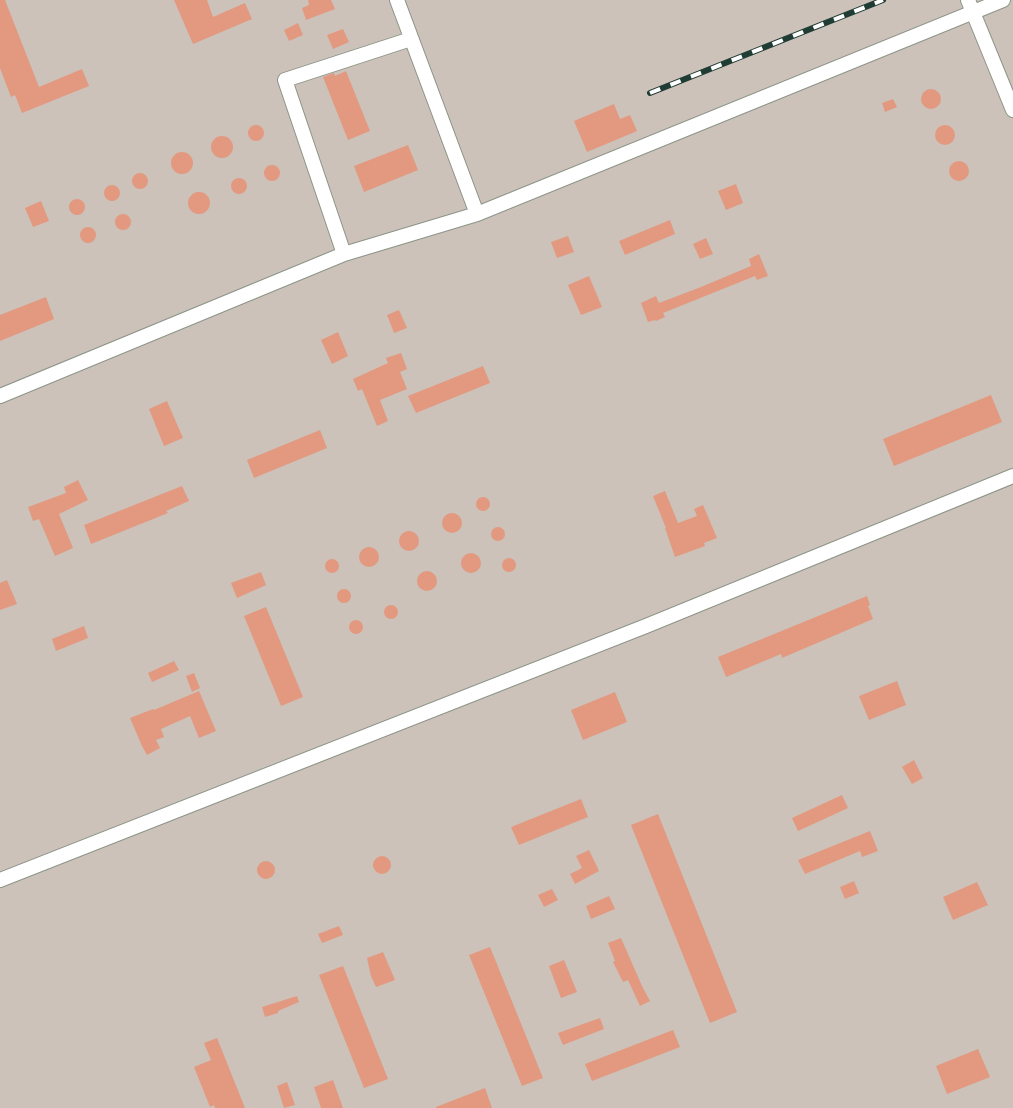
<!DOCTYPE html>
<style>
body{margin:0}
canvas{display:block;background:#f8ecdb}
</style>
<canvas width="1013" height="1108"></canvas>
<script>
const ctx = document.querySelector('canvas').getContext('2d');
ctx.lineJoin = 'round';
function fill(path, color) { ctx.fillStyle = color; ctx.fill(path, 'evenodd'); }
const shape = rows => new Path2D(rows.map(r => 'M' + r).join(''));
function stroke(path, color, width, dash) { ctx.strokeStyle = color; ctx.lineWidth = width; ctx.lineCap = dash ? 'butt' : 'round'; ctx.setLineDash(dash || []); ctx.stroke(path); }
fill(shape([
 [0,0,1013,0,1013,1108,0,1108]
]), '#ccc2b9');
fill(shape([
 [0,0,5,0,39,87,82,69,89,86,22,113,15,95,11,97,0,68],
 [174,0,207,0,213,17,245,3,252,19,193,44],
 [308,0,331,0,335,9,306,20,302,8,309,5],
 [298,23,303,35,289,41,284,30],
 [343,29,349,42,333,49,327,35],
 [346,71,370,131,348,140,323,77,334,73,335,76],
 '921 99a10 10 0 1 1 20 0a10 10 0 1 1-20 0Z',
 [893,99,897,107,885,112,882,103],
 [614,104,620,119,630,115,637,131,587,152,574,121],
 '935 135a10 10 0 1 1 20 0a10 10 0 1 1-20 0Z',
 '248 133a8 8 0 1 1 16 0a8 8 0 1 1-16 0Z',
 '211 147a11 11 0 1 1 22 0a11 11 0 1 1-22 0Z',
 [408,145,418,170,364,192,354,166],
 '171 163a11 11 0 1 1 22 0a11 11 0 1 1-22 0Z',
 '949 171a10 10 0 1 1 20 0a10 10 0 1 1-20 0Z',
 '264 173a8 8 0 1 1 16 0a8 8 0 1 1-16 0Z',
 '132 181a8 8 0 1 1 16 0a8 8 0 1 1-16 0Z',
 '231 186a8 8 0 1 1 16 0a8 8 0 1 1-16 0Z',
 [736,184,743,203,726,210,718,191],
 '104 193a8 8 0 1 1 16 0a8 8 0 1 1-16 0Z',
 '188 203a11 11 0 1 1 22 0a11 11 0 1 1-22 0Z',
 '69 207a8 8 0 1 1 16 0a8 8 0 1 1-16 0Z',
 [41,201,49,221,33,227,25,208],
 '115 222a8 8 0 1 1 16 0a8 8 0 1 1-16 0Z',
 [670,220,675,234,625,255,619,241],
 '80 235a8 8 0 1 1 16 0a8 8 0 1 1-16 0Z',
 [568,236,574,252,557,258,551,242],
 [706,238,713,254,700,259,693,244],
 [759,254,768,276,757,280,755,276,663,313,665,317,656,321,655,320,648,322,641,303,656,296,659,303,701,287,751,266,749,259],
 [589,276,602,307,581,315,568,285],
 [46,297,54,319,0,341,0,315],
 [399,310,407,328,394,333,387,315],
 [338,332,348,356,332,364,321,340],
 [401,353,407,369,400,372,407,389,380,400,388,421,377,426,362,389,358,391,353,379,388,363,386,358],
 [483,366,490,383,416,413,408,396],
 [991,395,1002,422,894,466,883,439],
 [167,401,183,438,164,446,149,409],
 [320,430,327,448,254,478,247,460],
 [78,480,88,500,59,514,73,548,55,556,39,519,33,521,28,507,66,493,64,487],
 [182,486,189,501,166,511,168,513,91,544,84,525],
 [665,491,678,523,697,516,694,509,703,505,717,538,704,543,705,546,675,557,665,528,666,528,653,496],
 '476 504a7 7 0 1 1 14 0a7 7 0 1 1-14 0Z',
 '442 523a10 10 0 1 1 20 0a10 10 0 1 1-20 0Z',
 '491 534a7 7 0 1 1 14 0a7 7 0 1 1-14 0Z',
 '399 541a10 10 0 1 1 20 0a10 10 0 1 1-20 0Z',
 '359 557a10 10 0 1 1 20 0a10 10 0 1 1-20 0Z',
 '461 563a10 10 0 1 1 20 0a10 10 0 1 1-20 0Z',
 '502 565a7 7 0 1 1 14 0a7 7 0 1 1-14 0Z',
 '325 566a7 7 0 1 1 14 0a7 7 0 1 1-14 0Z',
 '417 581a10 10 0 1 1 20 0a10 10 0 1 1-20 0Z',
 [261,572,266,585,237,598,231,583],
 [7,580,17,604,0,610,0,583],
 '337 596a7 7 0 1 1 14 0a7 7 0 1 1-14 0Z',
 [867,596,870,605,868,606,873,619,782,658,781,654,726,677,718,657],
 '384 612a7 7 0 1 1 14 0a7 7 0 1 1-14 0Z',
 [266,607,303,697,281,706,244,616],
 '349 627a7 7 0 1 1 14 0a7 7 0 1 1-14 0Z',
 [84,626,88,638,56,651,52,639],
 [174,661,179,670,152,682,148,673],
 [194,673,200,688,192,692,186,676],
 [897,681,906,705,869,720,859,696],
 [199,691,216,731,199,738,190,716,161,729,164,737,156,740,160,748,147,755,142,746,130,718,153,709,154,710],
 [615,692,627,722,583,740,571,710],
 [914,760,923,778,912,784,902,767],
 [842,795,848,808,798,831,792,818],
 [581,799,588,817,519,845,511,827],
 [658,814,737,1012,710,1023,631,825],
 [870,831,878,851,862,857,860,851,805,874,798,860],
 [589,850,599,871,575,884,570,874,582,868,576,856],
 '373 865a9 9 0 1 1 18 0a9 9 0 1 1-18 0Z',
 '257 870a9 9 0 1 1 18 0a9 9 0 1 1-18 0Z',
 [854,881,859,893,845,899,840,887],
 [977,882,988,905,953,920,943,897],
 [552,889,558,900,544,907,538,895],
 [609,896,615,909,591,919,586,906],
 [339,926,343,935,322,943,318,934],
 [621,938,642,986,650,1001,640,1006,628,980,623,982,613,962,615,961,608,943],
 [490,947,543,1078,522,1086,469,955],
 [383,952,395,980,376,987,371,976,367,958],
 [564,960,577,992,561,998,549,966],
 [343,966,388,1079,364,1088,319,975],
 [297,996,299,1002,278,1011,278,1013,265,1017,262,1007],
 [600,1018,604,1029,563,1045,558,1033],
 [673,1030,680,1047,592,1081,585,1064],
 [217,1038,245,1108,215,1108,214,1105,210,1107,194,1067,211,1060,204,1043],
 [978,1049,990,1077,947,1094,936,1066],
 [333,1080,343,1108,321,1108,314,1087],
 [287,1082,295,1105,284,1108,277,1086],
 [485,1088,492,1108,436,1108,436,1107]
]), '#e29980');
const minor = shape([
 [397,0,477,214],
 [968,0,1013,110],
 [344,254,285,80,411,39],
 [0,396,344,254,477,214,1003,0],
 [0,880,646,626,1013,476]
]);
stroke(minor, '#8c9488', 16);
stroke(minor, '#fff', 14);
const rail = shape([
 [650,93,883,0]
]);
stroke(rail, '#1f3d34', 6);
stroke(rail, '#fff', 4, [11]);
</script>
